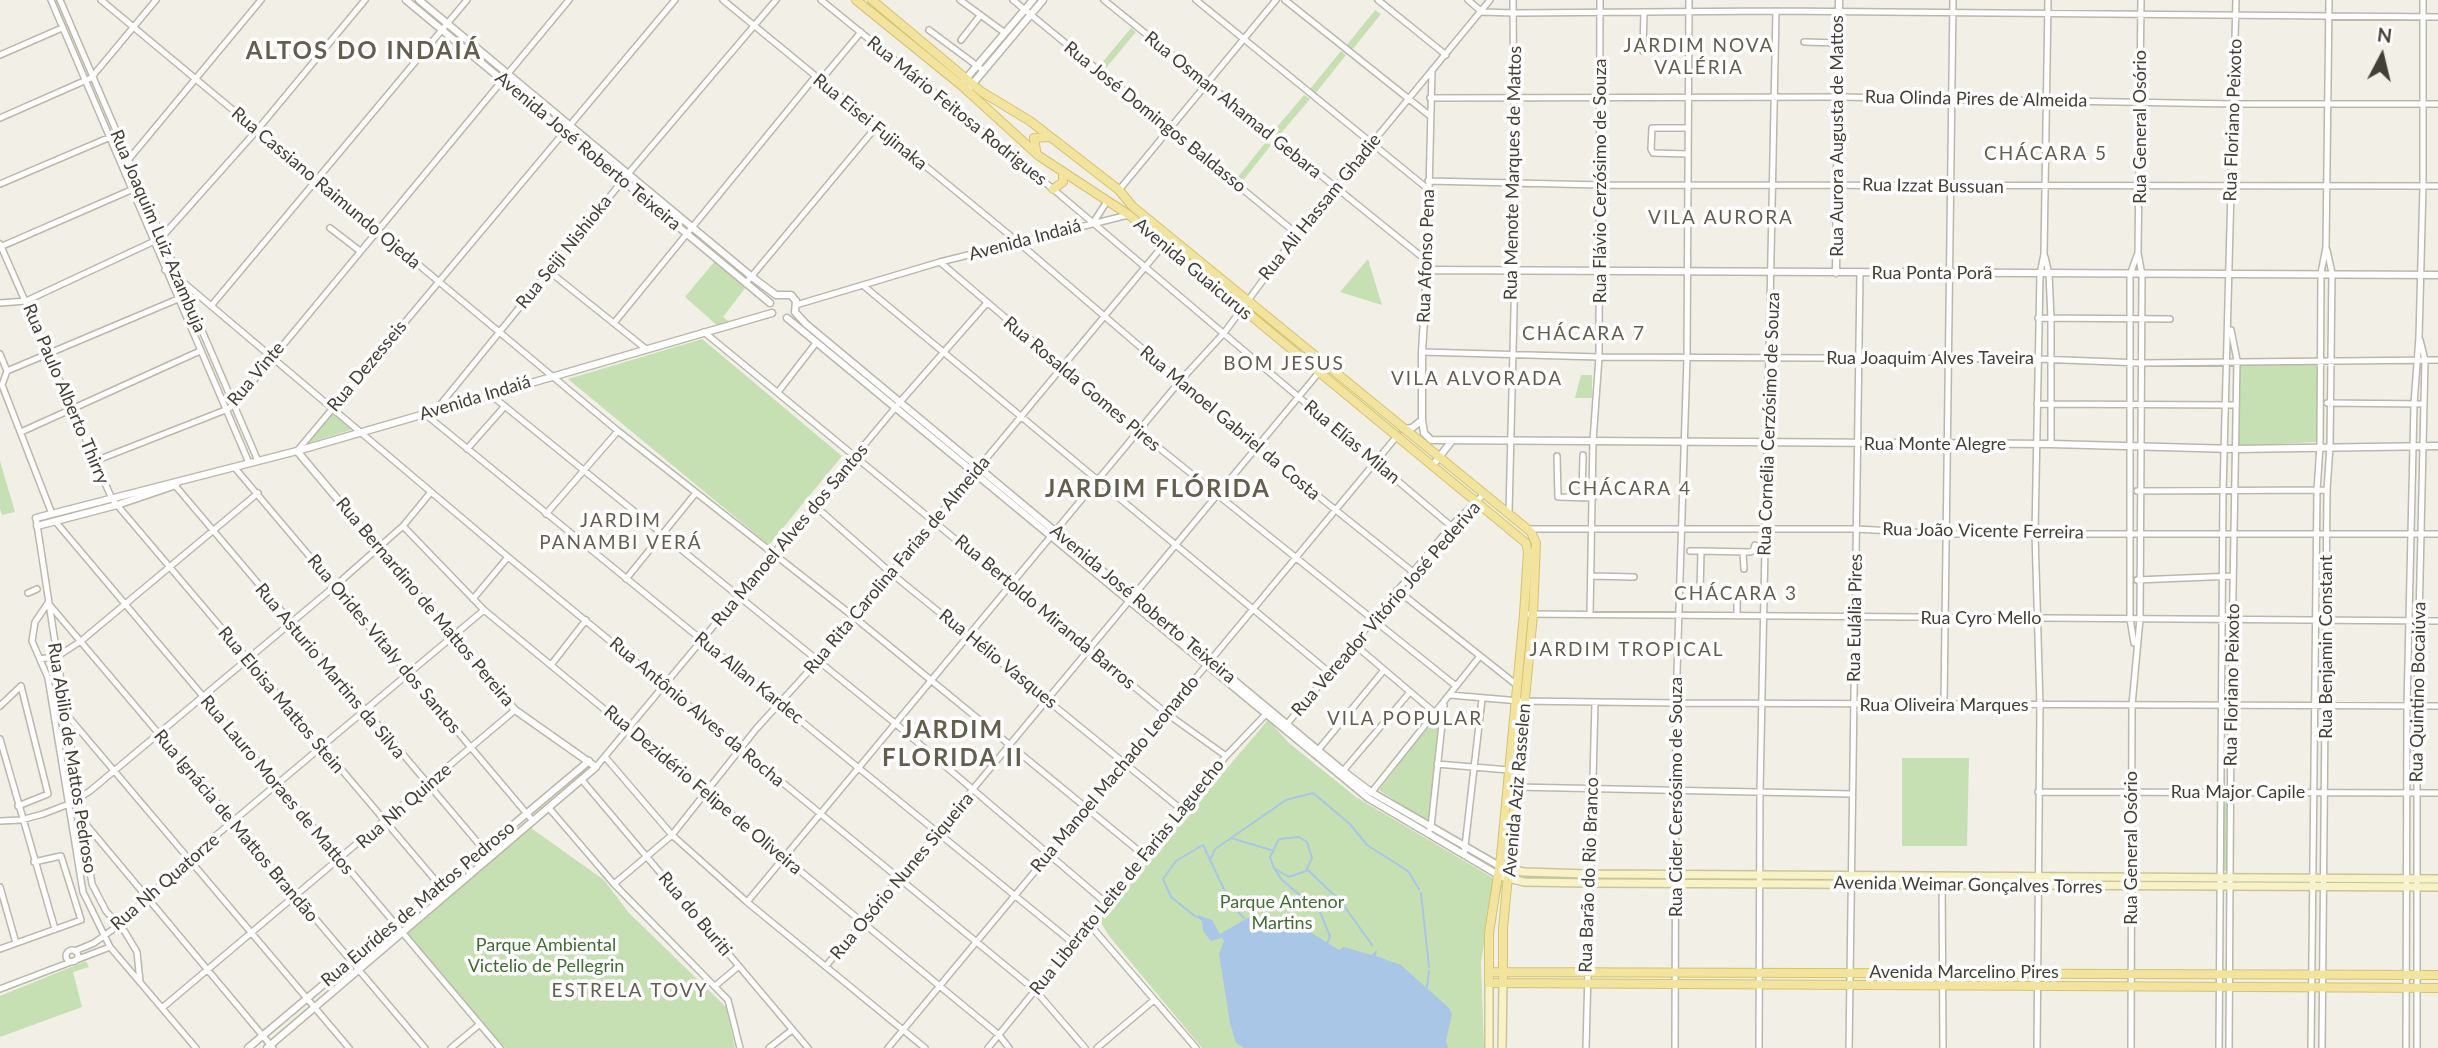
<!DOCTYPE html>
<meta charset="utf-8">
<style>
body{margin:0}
#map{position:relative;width:2438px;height:1048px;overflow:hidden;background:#f1efe6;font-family:Lato,sans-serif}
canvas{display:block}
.north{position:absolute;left:2347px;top:21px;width:70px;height:70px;-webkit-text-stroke:5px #fff;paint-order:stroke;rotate:7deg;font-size:19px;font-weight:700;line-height:28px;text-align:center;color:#423f36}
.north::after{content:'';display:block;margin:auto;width:24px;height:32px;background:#423f36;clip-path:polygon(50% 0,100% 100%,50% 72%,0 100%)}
</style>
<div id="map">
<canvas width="2438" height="1048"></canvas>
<div class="north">N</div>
</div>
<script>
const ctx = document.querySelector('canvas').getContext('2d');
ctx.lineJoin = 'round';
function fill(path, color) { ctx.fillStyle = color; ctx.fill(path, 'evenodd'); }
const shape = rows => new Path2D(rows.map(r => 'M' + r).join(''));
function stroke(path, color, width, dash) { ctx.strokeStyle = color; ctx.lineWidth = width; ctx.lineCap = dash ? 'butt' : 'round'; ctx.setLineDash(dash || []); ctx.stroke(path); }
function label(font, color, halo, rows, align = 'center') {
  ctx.font = font + ' Lato,sans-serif'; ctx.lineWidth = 7; ctx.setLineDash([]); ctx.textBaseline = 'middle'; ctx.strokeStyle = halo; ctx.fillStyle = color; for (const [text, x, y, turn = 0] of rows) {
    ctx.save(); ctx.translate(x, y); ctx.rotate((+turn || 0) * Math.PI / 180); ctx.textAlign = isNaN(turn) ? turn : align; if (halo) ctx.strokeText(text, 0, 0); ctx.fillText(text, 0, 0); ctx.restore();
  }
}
fill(shape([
 [1375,10,1381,14,1352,50,1346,46],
 [1131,28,1136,32,1106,68,1101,64],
 [1341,51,1346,55,1315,94,1310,89],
 [1304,95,1310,99,1277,138,1272,133],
 [1266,142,1271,145,1242,182,1237,178],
 [1368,259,1382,305,1340,292],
 [715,261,746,287,723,317,731,323,718,326,685,297],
 [702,339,842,456,769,545,568,379],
 [2239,362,2317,364,2317,442,2237,446],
 [1581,375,1592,375,1592,398,1575,398],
 [334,410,354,429,308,443],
 [0,461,15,512,2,515,0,509],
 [1437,718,1439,725,1429,823,1379,790,1433,719],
 [1268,720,1289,743,1356,797,1495,879,1481,963,1484,1048,1202,1048,1109,936,1100,921,1109,907],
 [1902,758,1969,758,1967,846,1902,846],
 [2223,797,2228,797,2228,871,2222,871],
 [531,828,604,880,629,913,726,1007,735,1048,505,1048,405,931],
 [86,961,89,967,73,972,82,1007,0,1037,0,996]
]), '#c6e0b3');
fill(shape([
 [1198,915,1212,920,1220,934,1251,916,1281,926,1287,924,1307,930,1339,950,1344,947,1371,955,1377,950,1376,956,1401,965,1449,1008,1452,1014,1446,1041,1448,1048,1244,1048,1236,1043,1230,1023,1219,954,1224,941,1222,938,1211,941,1203,931,1202,921,1196,917]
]), '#a9c6e7');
stroke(shape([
 [1231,838,1286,800,1313,793,1350,824,1367,845,1408,871,1419,889],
 [1211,858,1215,849,1231,838,1271,850],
 [1274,868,1289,877,1306,871,1312,858,1307,842,1299,837,1279,839,1270,857,1274,868,1282,880,1320,912,1330,936,1327,944],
 [1308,870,1342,903,1372,945],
 [1421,893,1429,967],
 [1498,898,1501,886],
 [1196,917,1171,897,1163,879,1176,861,1203,845,1231,904,1244,918],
 [1427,987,1429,971]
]), '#a9c6e7', 2);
const minor = shape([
 [51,0,249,463],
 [60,0,258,461],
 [101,0,618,431,854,617,1145,856],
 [723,0,1018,242,1257,447,1413,572],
 [821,0,1053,189,1451,526],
 [960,0,1005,33],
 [1013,0,1297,234],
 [1104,0,1427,261],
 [1196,0,1428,189],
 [1285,0,1429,115],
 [1378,0,1446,55],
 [1468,0,1482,12,1514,13,1776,11,2438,17],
 [929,30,984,71],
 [961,40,979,17],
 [1804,42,1839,43],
 [1643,51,1644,12],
 [0,55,62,28],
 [820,81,861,32],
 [1430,98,1839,97,2233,104,2438,104],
 [0,118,91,78,156,0],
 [1688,154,1653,153,1651,149,1652,128,1688,128],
 [129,159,261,0],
 [1428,181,1601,185,2438,186],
 [0,184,108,138],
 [1119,190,1276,0],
 [1093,223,1106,203],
 [330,228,360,251],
 [0,244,112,499,447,894],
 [0,247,131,190],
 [2045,257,2049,274,2051,318,2051,444],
 [940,262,1138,431,1456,686],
 [165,270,177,277,508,557,1035,990,1085,1048],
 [1427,270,1432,70],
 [550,272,646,349],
 [746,283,876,127],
 [865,287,1330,673],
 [0,303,26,301,161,238,258,129,365,0],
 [796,305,940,262,1128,215],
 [211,306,467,0],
 [2038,318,2170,319],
 [614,323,815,77],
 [704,332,1166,713,1226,756],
 [1422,352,1599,357,2038,359,2141,363,2438,360],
 [0,354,7,371],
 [778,392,816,343],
 [491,395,896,724,1106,903],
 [2327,403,2424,404],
 [2037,404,2236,405],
 [436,410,628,174,776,0],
 [425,414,1073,943],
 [21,432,200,351],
 [467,449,505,406],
 [297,451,675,0],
 [1557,456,1558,497,1593,498],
 [95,461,228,409,235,403,569,0],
 [235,468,533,821],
 [173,483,490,857],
 [2137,491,2327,490],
 [1582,498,1583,455],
 [815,506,891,573,1182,810],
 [1509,513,1515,270,1513,0],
 [52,514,2,385,7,371,178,299,198,296],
 [546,514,618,431],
 [36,518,92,884,106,911,125,932,137,952,140,982],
 [55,521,500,1048],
 [403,526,484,610,999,1035,1009,1048],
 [1528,529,1857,529,1945,534,2438,534],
 [1690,551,1701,551],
 [1743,552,1744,569],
 [1591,576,1634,577],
 [626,579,695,494],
 [2137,580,2233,576],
 [1397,590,1518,686],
 [28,593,37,589],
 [473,599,508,557],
 [48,603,425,1048],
 [48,603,35,622,32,641,48,678,83,892,110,947,196,1048],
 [1524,614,2438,621],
 [1590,614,1593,441,1599,357,1600,0],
 [1737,616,1737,594,1700,593,1701,551,1749,552,1753,551,1755,545],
 [2134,643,2130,619,2130,275,2137,255],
 [1355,645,1435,713],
 [40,659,58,656,81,641,258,493],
 [551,665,586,620],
 [1450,695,1520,701,1676,703,2438,706],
 [1944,704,1953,0],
 [0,706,21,686,48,794,18,806],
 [66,714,349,1048],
 [1287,724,1451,526,1484,494],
 [0,739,55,929],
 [1319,749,1384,670],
 [606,758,672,835,747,902,925,1048],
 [1437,764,1509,770],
 [596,767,900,402,986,304],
 [1343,771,1410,692],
 [582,780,808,1048],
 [1516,787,1852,794],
 [2038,792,2438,793],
 [1371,793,1480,656],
 [549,808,614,884,728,1000,740,1048],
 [0,821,21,820,43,814,69,804,90,791,335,586,403,526,431,492],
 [84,822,273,1048],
 [1428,833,1431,827,1444,705],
 [1464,855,1482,699],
 [1942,876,1943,1048],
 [614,884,672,835,756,729,818,661,1166,242],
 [0,887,16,943],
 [747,902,1180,381,1224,333,1297,234,1490,0],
 [1090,925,1196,1048],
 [0,949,81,920,61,856,34,862],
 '66 956a6 6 0 1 1 12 0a6 6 0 1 1-12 0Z',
 [75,951,94,943,119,925,188,859,484,610],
 [826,966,1325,365],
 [715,986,739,966],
 [0,989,110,947],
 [162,1008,515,710],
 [451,1048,480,1024],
 [769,1048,792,1030],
 [888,1048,1397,436],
 [988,1048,1226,756,1268,712],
 [1097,1048,1154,1000],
 [1586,1048,1595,702],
 [1675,1048,1676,703,1687,358,1689,0],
 [1759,1048,1760,791,1776,11],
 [1849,1048,1860,272],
 [2037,1048,2040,706,2035,533,2040,274,2044,254,2048,0],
 [2131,1048,2132,705,2140,619,2142,275,2138,253,2141,0],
 [2219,1048,2223,492,2236,0],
 [2229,1048,2231,707,2237,360,2231,330],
 [2311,1048,2317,490,2320,446,2321,273,2326,247,2329,0],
 [2322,1048,2327,490,2330,446,2332,273,2327,250],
 [2406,1048,2407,706,2414,404,2419,337,2423,186,2423,0],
 [2417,1048,2417,706,2425,360,2420,340]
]);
const tertiary = shape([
 [406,0,770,303],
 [419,0,752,277,776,295,791,295,796,301,795,312,806,324,1343,771,1371,792,1501,867],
 [964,81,1033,0],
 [970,87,1043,0],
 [1836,273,1839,0],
 [2438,275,1427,270,1422,352,1422,420,1424,433,1431,440,2051,444,2235,449,2438,446],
 [787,318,1368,798,1500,876],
 [1403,429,1412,428,1422,420],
 [1433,465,1451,442],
 [36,518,297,451,772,313],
 [37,526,117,505,176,485],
 [248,1048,589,761],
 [267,1048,596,767,515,710,297,451]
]);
const secondary = shape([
 [1501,867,1524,872,1589,874,2438,879],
 [1500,876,1524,882,1589,883,2438,887],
 [1489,1048,1489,983],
 [1502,1048,1503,983]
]);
const primary = shape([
 [856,0,961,85,1039,156,1129,215,1526,543,1528,552,1524,614,1501,856,1489,933,1489,983,2438,988],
 [872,0,982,92,1030,121,1119,190,1132,206,1531,532,1536,543,1533,615,1503,928,1503,983],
 [1036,150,1034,138,1049,137],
 [1053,189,1063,182,1063,173],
 [1489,972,2438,975]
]);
stroke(minor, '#bbb7aa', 8);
stroke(tertiary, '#bbb7aa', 9);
stroke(secondary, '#cbc49a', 10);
stroke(primary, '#d4c370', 10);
stroke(minor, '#fff', 5);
stroke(tertiary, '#fff', 6);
stroke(secondary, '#f8f2c9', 7);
stroke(primary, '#f2e49e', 8);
label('18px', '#423f36', '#fff', [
 ["Rua Olinda Pires de Almeida",1976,99,1],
 ["Rua Osman Ahamad Gebara",1233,105,39],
 ["Rua Mário Feitosa Rodrigues",957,111,39],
 ["Rua José Domingos Baldasso",1155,117,39],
 ["Rua Floriano Peixoto",2233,120,-88],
 ["Rua Eisei Fujinaka",870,122,39],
 ["Rua General Osório",2140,127,-90],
 ["Rua Aurora Augusta de Mattos",1837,136,-90],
 ["Avenida José Roberto Teixeira",588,151,40],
 ["Rua Menote Marques de Mattos",1513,173,-89],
 ["Rua Flávio Cerzósimo de Souza",1600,181,-90],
 ["Rua Izzat Bussuan",1933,186,1],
 ["Rua Cassiano Raimundo Ojeda",326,188,40],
 ["Rua Ali Hassam Ghadie",1320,207,-51],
 ["Rua Joaquim Luiz Azambuja",158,231,67],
 ["Avenida Indaiá",1025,240,-15],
 ["Rua Seiji Nishioka",564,252,-51],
 ["Rua Afonso Pena",1426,256,-88],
 ["Avenida Guaicurus",1193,269,40],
 ["Rua Ponta Porã",1932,273],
 ["Rua Joaquim Alves Taveira",1930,358],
 ["Rua Dezesseis",367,366,-50],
 ["Rua Vinte",256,374,-50],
 ["Rua Rosalda Gomes Pires",1082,384,40],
 ["Rua Paulo Alberto Thirry",66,394,67],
 ["Avenida Indaiá",475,398,-17],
 ["Rua Manoel Gabriel da Costa",1230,423,40],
 ["Rua Cornélia Cerzósimo de Souza",1769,424,-88],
 ["Rua Elías Milan",1352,442,40],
 ["Rua Monte Alegre",1935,444],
 ["Rua João Vicente Ferreira",1983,531,1],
 ["Rua Manoel Alves dos Santos",790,535,-50],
 ["Rua Rita Carolina Farias de Almeida",897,565,-50],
 ["Rua Bernardino de Mattos Pereira",425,602,50],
 ["Avenida José Roberto Teixeira",1143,604,40],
 ["Rua Vereador Vitório José Pederiva",1386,609,-49],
 ["Rua Bertoldo Miranda Barros",1045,612,40],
 ["Rua Eulália Pires",1855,618,-89],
 ["Rua Cyro Mello",1981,618],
 ["Rua Orides Vitaly dos Santos",384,644,50],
 ["Rua Benjamin Constant",2326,647,-90],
 ["Rua Hélio Vasques",998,659,39],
 ["Rua Asturio Martins da Silva",330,671,50],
 ["Rua Allan Kardec",749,678,39],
 ["Rua Floriano Peixoto",2232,685,-89],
 ["Rua Quintino Bocaiúva",2418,692,-89],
 ["Rua Eloisa Mattos Stein",281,700,50],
 ["Rua Oliveira Marques",1944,705],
 ["Rua Antônio Alves da Rocha",697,712,40],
 ["Rua Abilio de Mattos Pedroso",72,758,81],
 ["Rua Manoel Machado Leonardo",1115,774,-50],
 ["Rua Lauro Moraes de Mattos",277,785,50],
 ["Rua Dezidério Felipe de Oliveira",703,790,40],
 ["Avenida Aziz Rasselen",1517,790,-85],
 ["Rua Major Capile",2238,792],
 ["Rua Cider Cersósimo de Souza",1676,797,-90],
 ["Rua Nh Quinze",404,806,-41],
 ["Rua Ignácia de Mattos Brandão",236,826,50],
 ["Rua General Osório",2131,848,-90],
 ["Rua Barão do Rio Branco",1589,875,-88],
 ["Rua Osório Nunes Siqueira",902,876,-50],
 ["Rua Liberato Leite de Farias Laguecho",1127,877,-51],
 ["Rua Nh Quatorze",165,882,-41],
 ["Avenida Weimar Gonçalves Torres",1968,885,1],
 ["Rua Eurídes de Mattos Pedroso",418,904,-40],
 ["Rua do Buriti",695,914,50],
 ["Avenida Marcelino Pires",1964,972]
]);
label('18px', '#406d31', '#fff', [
 ["Parque Antenor",1282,902],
 ["Martins",1282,923],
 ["Parque Ambiental",546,945],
 ["Victelio de Pellegrin",546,966]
]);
ctx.letterSpacing = '2px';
label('19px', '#645e4f', '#fff', [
 ["JARDIM NOVA",1699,46],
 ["VALÉRIA",1699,68],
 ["CHÁCARA 5",2046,154],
 ["VILA AURORA",1721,218],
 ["CHÁCARA 7",1584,334],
 ["BOM JESUS",1284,364],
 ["VILA ALVORADA",1477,379],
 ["CHÁCARA 4",1630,489],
 ["JARDIM",621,521],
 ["PANAMBI VERÁ",621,543],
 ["CHÁCARA 3",1736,594],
 ["JARDIM TROPICAL",1627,650],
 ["VILA POPULAR",1405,719],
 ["ESTRELA TOVY",630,991]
]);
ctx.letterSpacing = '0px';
ctx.letterSpacing = '2px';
label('bold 24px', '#645e4f', '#fff', [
 ["ALTOS DO INDAIÁ",364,51],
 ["JARDIM FLÓRIDA",1158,489],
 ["JARDIM",953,730],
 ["FLORIDA II",953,758]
]);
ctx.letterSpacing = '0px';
</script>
